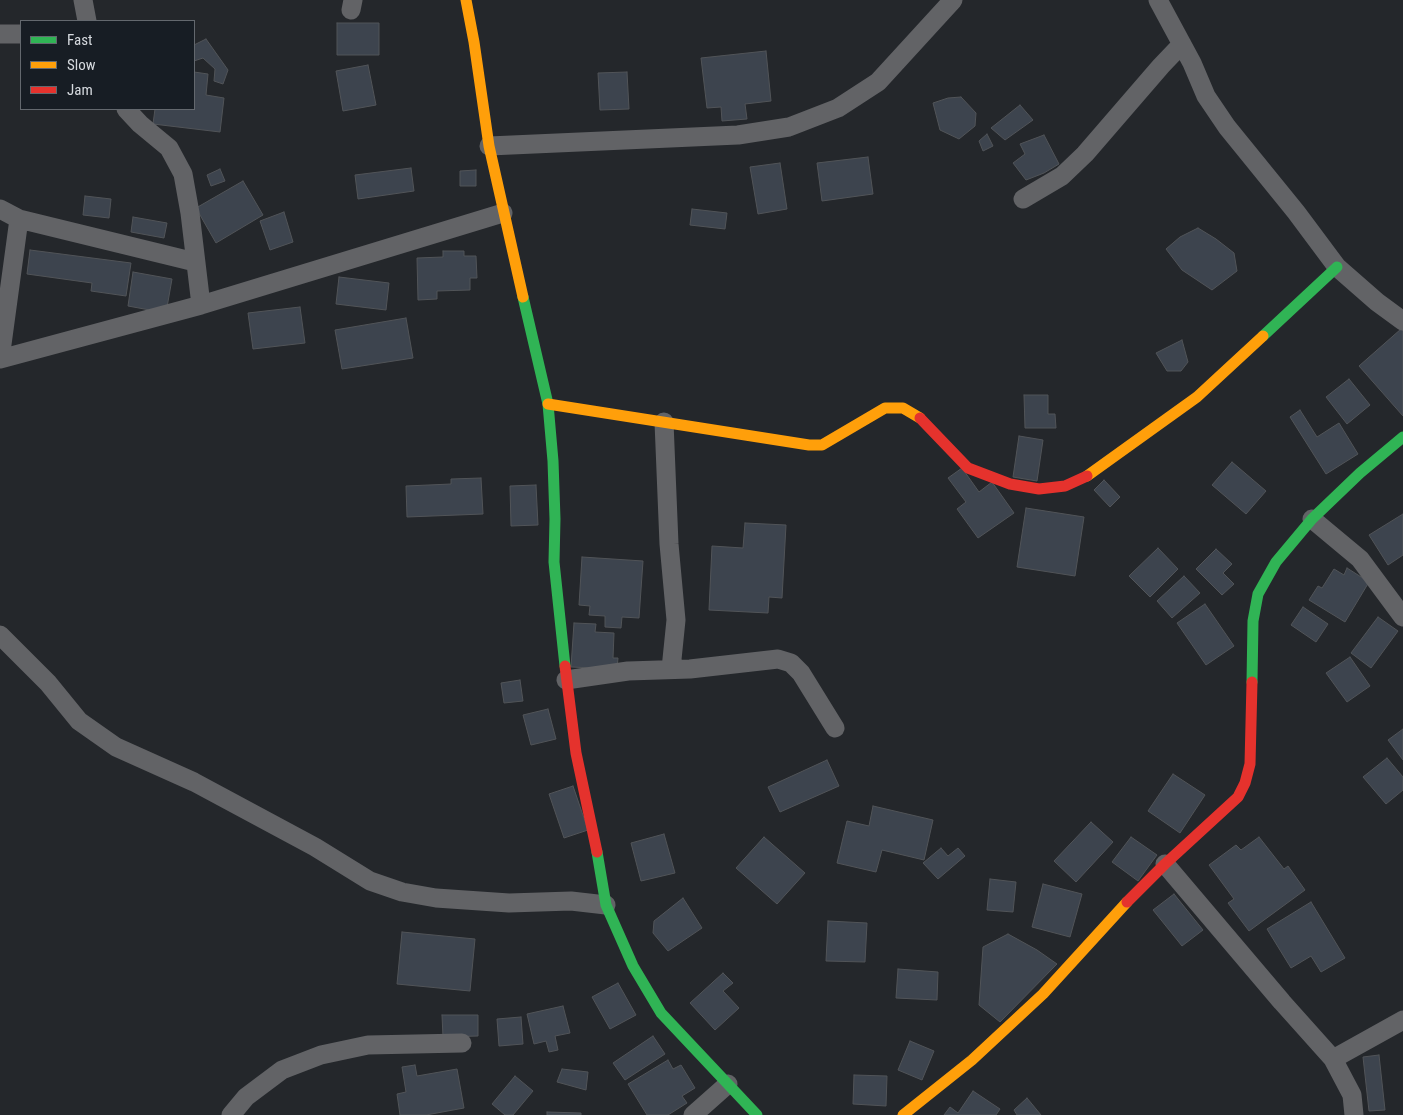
<!DOCTYPE html>
<style>
body{margin:0}
#map{position:relative;width:1403px;height:1115px;overflow:hidden;background:#24272b;font-family:"Roboto Condensed",sans-serif}
canvas{display:block}
.legend{position:absolute;left:20px;top:20px;width:175px;height:90px;box-sizing:border-box;background:#171d24;border:1px solid #63686e;margin:0;padding:6px 9px;list-style:none;font-size:15px;color:#d5d9de}
.legend li{display:flex;align-items:center;gap:10px;height:25px}
.legend b{width:25px;border:1px solid #63686e}
</style>
<div id="map">
<canvas width="1403" height="1115"></canvas>
<ul class="legend">
<li><b style="height:6px;background:#30b455"></b>Fast</li>
<li><b style="height:6px;background:#ff9f0a"></b>Slow</li>
<li><b style="height:6px;background:#e5322d"></b>Jam</li>
</ul>
</div>
<script>
const ctx = document.querySelector('canvas').getContext('2d');
ctx.lineJoin = 'round';
function fill(path, color) { ctx.fillStyle = color; ctx.fill(path, 'evenodd'); }
const shape = rows => new Path2D(rows.map(r => 'M' + r).join(''));
function stroke(path, color, width, dash) { ctx.strokeStyle = color; ctx.lineWidth = width; ctx.lineCap = dash ? 'butt' : 'round'; ctx.setLineDash(dash || []); ctx.stroke(path); }
const building = shape([
 [337,23,379,23,379,55,337,55,337,23],
 [206,39,228,70,223,84,214,81,215,69,203,58,194,61,194,45,206,39],
 [766,51,771,101,745,104,747,119,722,121,721,107,707,108,701,58,766,51],
 [368,65,376,105,343,111,336,71,368,65],
 [194,72,208,74,206,95,224,98,220,132,153,124,155,109,194,109,194,72],
 [627,72,629,109,600,110,598,73,627,72],
 [961,97,976,113,975,126,959,139,940,130,933,103,948,98,961,97],
 [1020,105,1033,120,1005,140,991,128,1020,105],
 [987,134,993,146,983,151,979,141,987,134],
 [1044,135,1059,164,1044,173,1026,180,1013,163,1025,154,1020,144,1044,135],
 [868,157,873,194,822,201,817,163,868,157],
 [780,163,787,209,758,214,750,167,780,163],
 [411,168,414,191,358,199,355,175,411,168],
 [220,169,225,181,211,186,207,175,220,169],
 [476,170,476,186,460,186,460,171,476,170],
 [243,181,263,215,216,243,196,208,243,181],
 [85,196,111,199,109,218,83,215,85,196],
 [692,209,727,213,725,229,690,225,692,209],
 [284,212,293,242,270,250,260,221,284,212],
 [133,217,167,223,164,238,131,232,133,217],
 [1198,228,1216,239,1234,253,1237,271,1212,290,1182,270,1166,249,1180,237,1198,228],
 [30,250,131,263,126,296,91,291,92,283,27,274,30,250],
 [443,251,464,251,464,256,476,256,477,278,470,278,470,290,437,291,437,299,418,300,417,258,443,257,443,251],
 [133,272,172,279,166,313,128,306,133,272],
 [339,277,389,283,386,310,336,304,339,277],
 [300,307,305,343,253,349,248,313,300,307],
 [406,318,413,358,342,369,335,330,406,318],
 [1401,329,1403,331,1403,416,1359,366,1401,329],
 [1182,340,1188,362,1181,371,1167,371,1156,353,1182,340],
 [1349,379,1370,405,1347,424,1326,397,1349,379],
 [1024,395,1048,395,1048,414,1055,414,1056,428,1025,428,1024,395],
 [1300,410,1317,437,1339,423,1358,454,1326,474,1290,417,1300,410],
 [1019,436,1043,440,1037,481,1013,477,1019,436],
 [1232,462,1266,491,1246,514,1212,485,1232,462],
 [962,468,979,492,992,482,1014,513,978,538,957,509,966,502,948,478,962,468],
 [481,478,483,514,407,517,406,486,451,484,451,479,481,478],
 [1104,480,1120,497,1110,507,1094,490,1104,480],
 [536,485,538,525,511,526,510,486,536,485],
 [1026,508,1084,517,1075,576,1017,567,1026,508],
 [1403,514,1403,555,1388,565,1369,535,1403,514],
 [745,523,786,525,782,598,769,597,768,613,709,610,712,546,743,548,745,523],
 [1158,548,1178,569,1150,597,1129,576,1158,548],
 [1216,549,1232,564,1223,573,1234,584,1222,595,1196,569,1216,549],
 [582,557,643,561,639,618,622,617,621,628,605,627,605,616,589,615,590,606,579,605,582,557],
 [1347,568,1369,582,1345,622,1309,600,1318,586,1322,588,1334,569,1344,575,1347,568],
 [1184,576,1200,593,1172,618,1157,601,1184,576],
 [1205,604,1234,646,1206,665,1177,623,1205,604],
 [1303,607,1328,624,1316,642,1291,625,1303,607],
 [1378,617,1398,631,1371,668,1351,653,1378,617],
 [574,623,596,624,595,632,614,633,613,658,618,658,617,669,571,667,574,623],
 [1350,657,1370,686,1347,702,1326,673,1350,657],
 [520,680,523,701,504,703,501,683,520,680],
 [548,709,556,739,531,745,523,715,548,709],
 [1403,729,1403,760,1388,740,1403,729],
 [1387,758,1403,777,1403,790,1386,804,1363,777,1387,758],
 [827,760,839,786,780,812,768,787,827,760],
 [1173,774,1205,795,1180,833,1148,811,1173,774],
 [573,786,588,830,564,838,549,794,573,786],
 [873,806,933,820,924,860,882,850,876,872,837,863,847,821,869,826,873,806],
 [1091,822,1113,842,1076,882,1054,861,1091,822],
 [664,834,675,873,641,881,631,843,664,834],
 [764,837,805,873,777,904,736,868,764,837],
 [1131,837,1157,855,1138,881,1112,862,1131,837],
 [1259,837,1284,869,1288,866,1305,890,1249,931,1228,903,1234,899,1209,865,1236,845,1241,850,1259,837],
 [941,848,948,856,958,848,965,856,938,879,923,863,941,848],
 [990,879,1016,882,1013,912,987,910,990,879],
 [1043,884,1082,894,1070,937,1032,927,1043,884],
 [1174,894,1203,930,1182,946,1153,910,1174,894],
 [683,898,702,928,668,951,653,933,654,921,683,898],
 [1311,902,1345,958,1321,972,1311,956,1291,968,1267,929,1311,902],
 [828,921,867,923,865,962,826,961,828,921],
 [402,932,475,939,470,991,397,984,402,932],
 [1008,934,1037,950,1057,964,1000,1022,979,1005,983,947,1008,934],
 [898,969,938,972,937,1000,896,998,898,969],
 [723,973,733,983,723,991,739,1008,715,1030,690,1003,723,973],
 [618,983,636,1015,610,1029,592,997,618,983],
 [563,1006,570,1033,555,1036,558,1050,549,1052,546,1041,534,1044,527,1014,563,1006],
 [442,1015,478,1015,478,1036,443,1037,442,1015],
 [521,1017,523,1044,499,1046,497,1019,521,1017],
 [653,1036,665,1054,625,1080,613,1063,653,1036],
 [910,1041,934,1051,922,1080,898,1070,910,1041],
 [1379,1055,1385,1110,1369,1111,1363,1057,1379,1055],
 [668,1060,673,1069,681,1065,695,1088,682,1096,687,1103,668,1115,647,1115,628,1084,668,1060],
 [415,1065,417,1076,457,1069,464,1108,426,1115,400,1115,397,1094,406,1092,402,1067,415,1065],
 [562,1069,588,1072,586,1090,557,1082,562,1069],
 [854,1075,887,1076,886,1106,853,1104,854,1075],
 [515,1076,533,1091,513,1115,505,1115,492,1104,515,1076],
 [973,1091,1000,1109,996,1115,944,1115,950,1107,958,1113,973,1091],
 [1027,1098,1041,1115,1017,1115,1014,1110,1027,1098],
 [547,1112,581,1113,581,1115,547,1115,547,1112]
]);
fill(building, '#3d444e');
stroke(building, '#515458', 1);
stroke(shape([
 [83,0,87,21],
 [1158,0,1192,63,1206,96,1227,127,1296,212,1337,267,1377,302,1403,321],
 [351,10,353,0],
 [0,34,21,34],
 [126,109,140,124,169,148,183,174,190,213,201,305],
 [489,146,738,135,789,127,838,108,878,82,953,0],
 [1023,199,1062,176,1085,154,1161,66,1182,44],
 [0,209,19,219,195,262],
 [0,359,201,305,503,213],
 [0,359,19,219],
 [664,422,669,544,676,620,671,669],
 [1312,519,1360,559,1403,617],
 [0,635,48,683,79,721,116,747,194,782,315,847,370,881,402,892,436,898,509,903,571,901,606,905],
 [566,680,628,671,690,669,778,659,791,663,801,673,835,728],
 [1165,864,1282,1002,1333,1059,1352,1095,1354,1115],
 [1333,1059,1403,1020],
 [231,1115,246,1097,282,1070,321,1055,368,1045,462,1043],
 [693,1115,728,1084]
]), '#626366', 19);
stroke(shape([
 [523,297,548,404,553,461,555,519,554,562,565,666],
 [1263,336,1337,267],
 [1252,682,1253,621,1258,594,1276,562,1312,519,1360,473,1403,437],
 [597,852,606,905,633,966,661,1013,757,1115]
]), '#30b455', 11);
stroke(shape([
 [466,0,474,42,489,146,523,297],
 [548,404,809,445,822,445,885,408,903,408,920,418],
 [1087,476,1197,397,1263,336],
 [903,1115,972,1060,1043,994,1127,902]
]), '#ff9f0a', 11);
stroke(shape([
 [920,418,968,468,1010,484,1039,489,1065,486,1087,476],
 [565,666,576,753,597,852],
 [1127,902,1165,864,1238,797,1245,783,1250,764,1252,682]
]), '#e5322d', 11);
</script>
